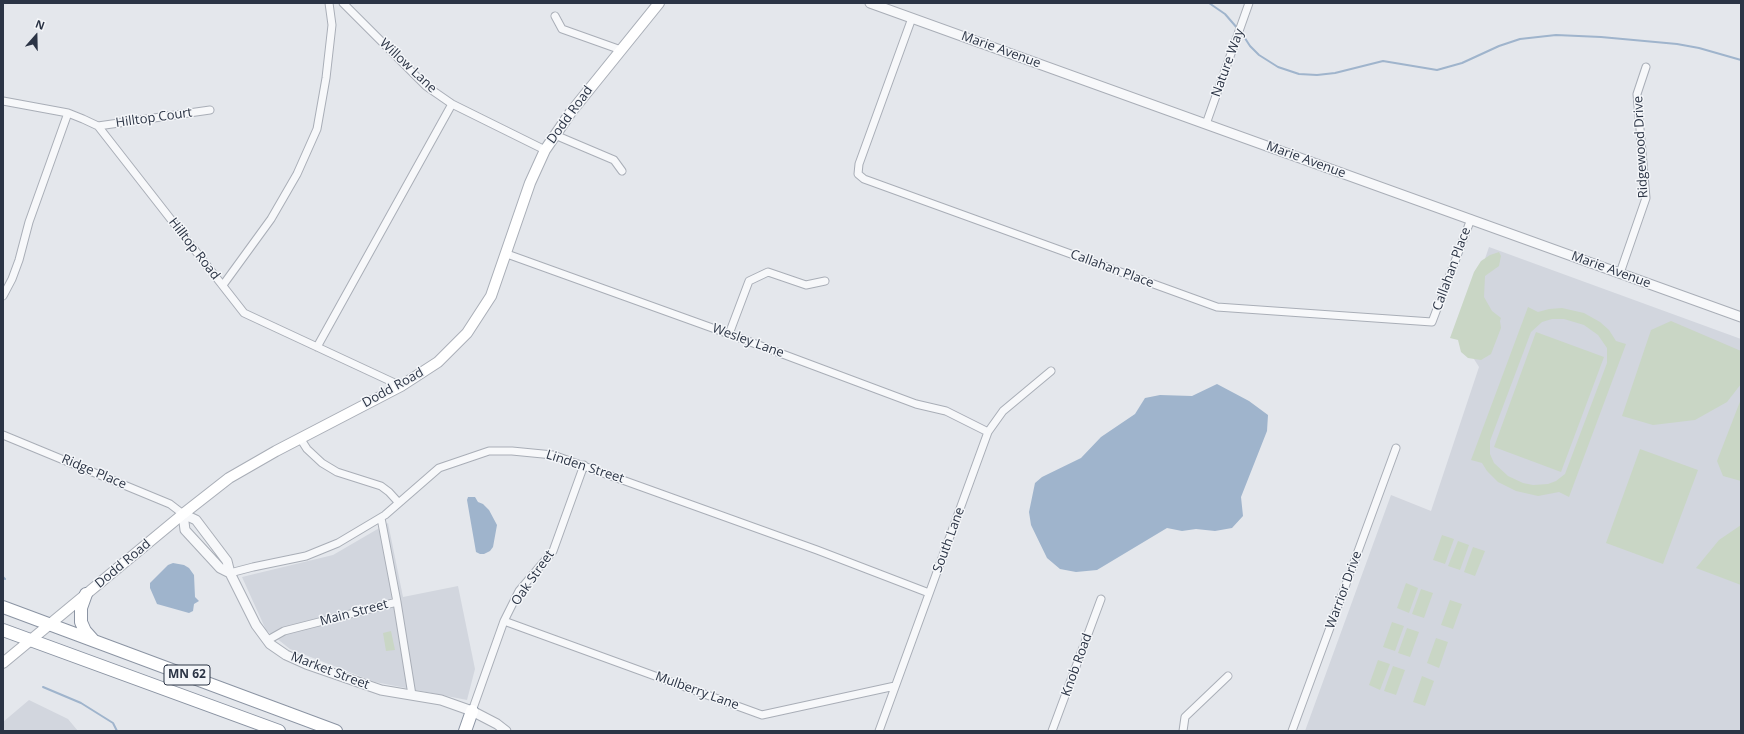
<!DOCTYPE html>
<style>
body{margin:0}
#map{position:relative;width:1744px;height:734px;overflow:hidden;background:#e4e7ec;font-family:"Open Sans",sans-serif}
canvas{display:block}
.frame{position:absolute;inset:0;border:4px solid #2b3445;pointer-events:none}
.north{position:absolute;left:16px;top:16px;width:40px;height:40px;-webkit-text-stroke:3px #f4f6f9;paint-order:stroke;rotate:20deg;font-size:11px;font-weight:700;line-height:16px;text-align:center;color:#2b3445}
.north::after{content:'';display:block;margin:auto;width:14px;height:18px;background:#2b3445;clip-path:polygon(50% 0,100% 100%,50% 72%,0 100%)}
</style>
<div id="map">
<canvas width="1744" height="734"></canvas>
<div class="frame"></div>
<div class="north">N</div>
</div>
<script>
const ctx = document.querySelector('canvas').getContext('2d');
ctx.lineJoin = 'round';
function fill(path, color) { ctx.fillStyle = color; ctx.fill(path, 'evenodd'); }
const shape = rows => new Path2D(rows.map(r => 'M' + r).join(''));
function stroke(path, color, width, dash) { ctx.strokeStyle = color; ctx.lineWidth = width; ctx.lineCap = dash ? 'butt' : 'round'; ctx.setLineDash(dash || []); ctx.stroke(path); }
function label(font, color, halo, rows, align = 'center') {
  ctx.font = font + ' "Open Sans",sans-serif'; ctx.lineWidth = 3; ctx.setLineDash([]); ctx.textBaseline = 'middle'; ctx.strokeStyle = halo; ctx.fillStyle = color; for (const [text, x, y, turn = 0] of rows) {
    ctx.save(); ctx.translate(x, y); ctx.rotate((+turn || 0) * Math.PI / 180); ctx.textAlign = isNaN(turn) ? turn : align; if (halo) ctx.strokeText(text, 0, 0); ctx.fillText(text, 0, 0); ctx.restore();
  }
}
fill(shape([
 [1489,247,1741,339,1741,731,1305,731,1391,495,1431,511,1479,367,1459,335],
 [388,523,403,597,458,586,475,669,467,700,375,682,290,649,266,630,242,577,333,555],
 [29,700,68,719,78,731,3,731,3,722]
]), '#d2d6de');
fill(shape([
 [1499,252,1501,256,1499,266,1485,276,1484,297,1492,311,1501,318,1500,321,1501,328,1491,354,1481,360,1468,358,1461,352,1458,340,1450,338,1474,272,1481,261,1490,255],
 [1528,307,1538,312,1549,309,1562,308,1584,313,1600,322,1609,330,1616,341,1626,344,1569,497,1559,492,1538,496,1516,491,1498,482,1487,471,1482,463,1471,460],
 [1564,319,1584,325,1598,335,1607,348,1607,363,1565,474,1556,481,1548,484,1533,485,1523,483,1508,476,1494,463,1490,454,1490,441,1531,332,1542,322,1552,319],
 [1671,321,1741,351,1741,384,1727,402,1695,420,1653,425,1622,416,1651,330],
 [1536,332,1604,357,1561,472,1494,447],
 [1741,399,1741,481,1723,476,1717,461],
 [1640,449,1698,470,1663,564,1606,543],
 [1741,525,1741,585,1696,568,1719,540],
 [1442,535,1454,539,1445,564,1433,560],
 [1458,541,1469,545,1460,570,1448,566],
 [1473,547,1485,551,1475,576,1464,572],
 [1406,583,1418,588,1409,613,1397,608],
 [1421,589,1433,593,1424,618,1412,614],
 [1450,600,1462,604,1453,629,1441,625],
 [1392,622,1404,626,1395,651,1383,647],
 [1407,628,1419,632,1410,657,1398,653],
 [391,631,395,650,386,651,383,633],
 [1436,638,1448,642,1439,668,1427,663],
 [1378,660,1390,664,1380,690,1369,685],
 [1393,666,1405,670,1396,695,1384,691],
 [1422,676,1434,681,1425,706,1413,702]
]), '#c9d6c5');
fill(shape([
 [1217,384,1249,401,1268,415,1267,431,1241,497,1243,516,1232,528,1215,531,1196,529,1182,531,1167,528,1097,570,1076,572,1060,569,1047,558,1031,525,1029,512,1035,483,1042,477,1081,458,1101,437,1135,414,1145,398,1160,395,1192,396],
 [468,497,475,497,478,502,483,504,489,510,497,525,493,547,490,551,484,554,480,554,476,552,467,500],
 [173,563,184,565,189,568,194,575,195,597,199,601,194,604,193,611,189,613,157,604,150,588,150,583,168,565]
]), '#9fb4cc');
stroke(shape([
 [1209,3,1225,14,1238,29],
 [1241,32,1250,46,1259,55,1278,67,1299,74,1317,75,1335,73,1383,61,1437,70,1462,63,1499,46,1520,39,1556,35,1601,37,1677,44,1699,48,1741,60],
 [3,577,5,579],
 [43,687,81,703,113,723,117,731]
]), '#9fb4cc', 2);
const minor = shape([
 [343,3,426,86,452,104,545,150],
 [555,16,562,29,621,50],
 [912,18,859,164,858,174,864,179,1217,307,1432,322,1471,219],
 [3,101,68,113,83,119,98,126,244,313,401,386],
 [1206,124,1249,3],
 [98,126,210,110],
 [555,135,614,160,622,171],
 [507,254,729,334,916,404,946,411,988,432],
 [1620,273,1646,198,1637,94,1646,67],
 [223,285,271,219,297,174,317,129,326,78,332,25,329,3],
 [3,296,12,279,19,260,29,222,68,113],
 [729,334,749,281,768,272,806,285,825,281],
 [317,347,452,104],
 [3,435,170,504,183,514],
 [300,438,307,449,322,463,337,472,381,486,389,492,399,503],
 [381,518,397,602,412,695],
 [230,573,253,567,306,556,338,543,385,515,439,468,489,451,512,451,553,455,817,550,929,593],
 [504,621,762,715,895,686],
 [268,640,284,631,397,602],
 [472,711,504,621,519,591,553,551,584,465],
 [879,731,988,432,1003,411,1051,371],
 [1052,731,1101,599],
 [1183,731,1185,717,1228,676],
 [1292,731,1396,448]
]);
const tertiary = shape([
 [870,3,1741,317],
 [183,514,196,520,227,561,230,573,256,625,270,644,286,655,306,664,381,690,441,700,472,711,497,724,506,731],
 [183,514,185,530,220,568,230,573]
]);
const secondary = shape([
 [3,663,183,514,229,478,276,451,401,386,438,362,467,333,491,296,530,183,545,150,571,112,659,3]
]);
const trunk = shape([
 [86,594,81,608,81,622,85,631,93,640],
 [3,607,336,731],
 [3,630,279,731],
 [465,731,472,711]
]);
stroke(minor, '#a9aeb7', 9);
stroke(tertiary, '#a9aeb7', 11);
stroke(secondary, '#a9aeb7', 12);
stroke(trunk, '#8b94a3', 14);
stroke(minor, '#f7f8fa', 7);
stroke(tertiary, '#f7f8fa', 9);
stroke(secondary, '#fff', 10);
stroke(trunk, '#fff', 12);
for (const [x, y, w] of [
 [187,675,46]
]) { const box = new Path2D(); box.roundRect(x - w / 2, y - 10, w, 20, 3); ctx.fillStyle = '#f4f6f9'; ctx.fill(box); stroke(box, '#2b3445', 1); }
label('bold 12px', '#2b3445', null, [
 ["MN 62",187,675]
]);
label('13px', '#2b3445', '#f4f6f9', [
 ["Marie Avenue",1001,50,20],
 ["Nature Way",1228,63,-70],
 ["Willow Lane",408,66,43],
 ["Dodd Road",570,115,-54],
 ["Hilltop Court",154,118,-8],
 ["Ridgewood Drive",1641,147,-93],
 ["Marie Avenue",1306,160,20],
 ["Hilltop Road",194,249,52],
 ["Callahan Place",1112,269,20],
 ["Callahan Place",1452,269,-70],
 ["Marie Avenue",1611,270,20],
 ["Wesley Lane",748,341,20],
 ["Dodd Road",393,388,-29],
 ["Linden Street",585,467,18],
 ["Ridge Place",94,472,23],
 ["South Lane",949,540,-70],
 ["Dodd Road",123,564,-40],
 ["Oak Street",533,578,-55],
 ["Warrior Drive",1344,590,-70],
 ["Main Street",354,613,-15],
 ["Knob Road",1077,665,-70],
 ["Market Street",330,671,21],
 ["Mulberry Lane",697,691,20]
]);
</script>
